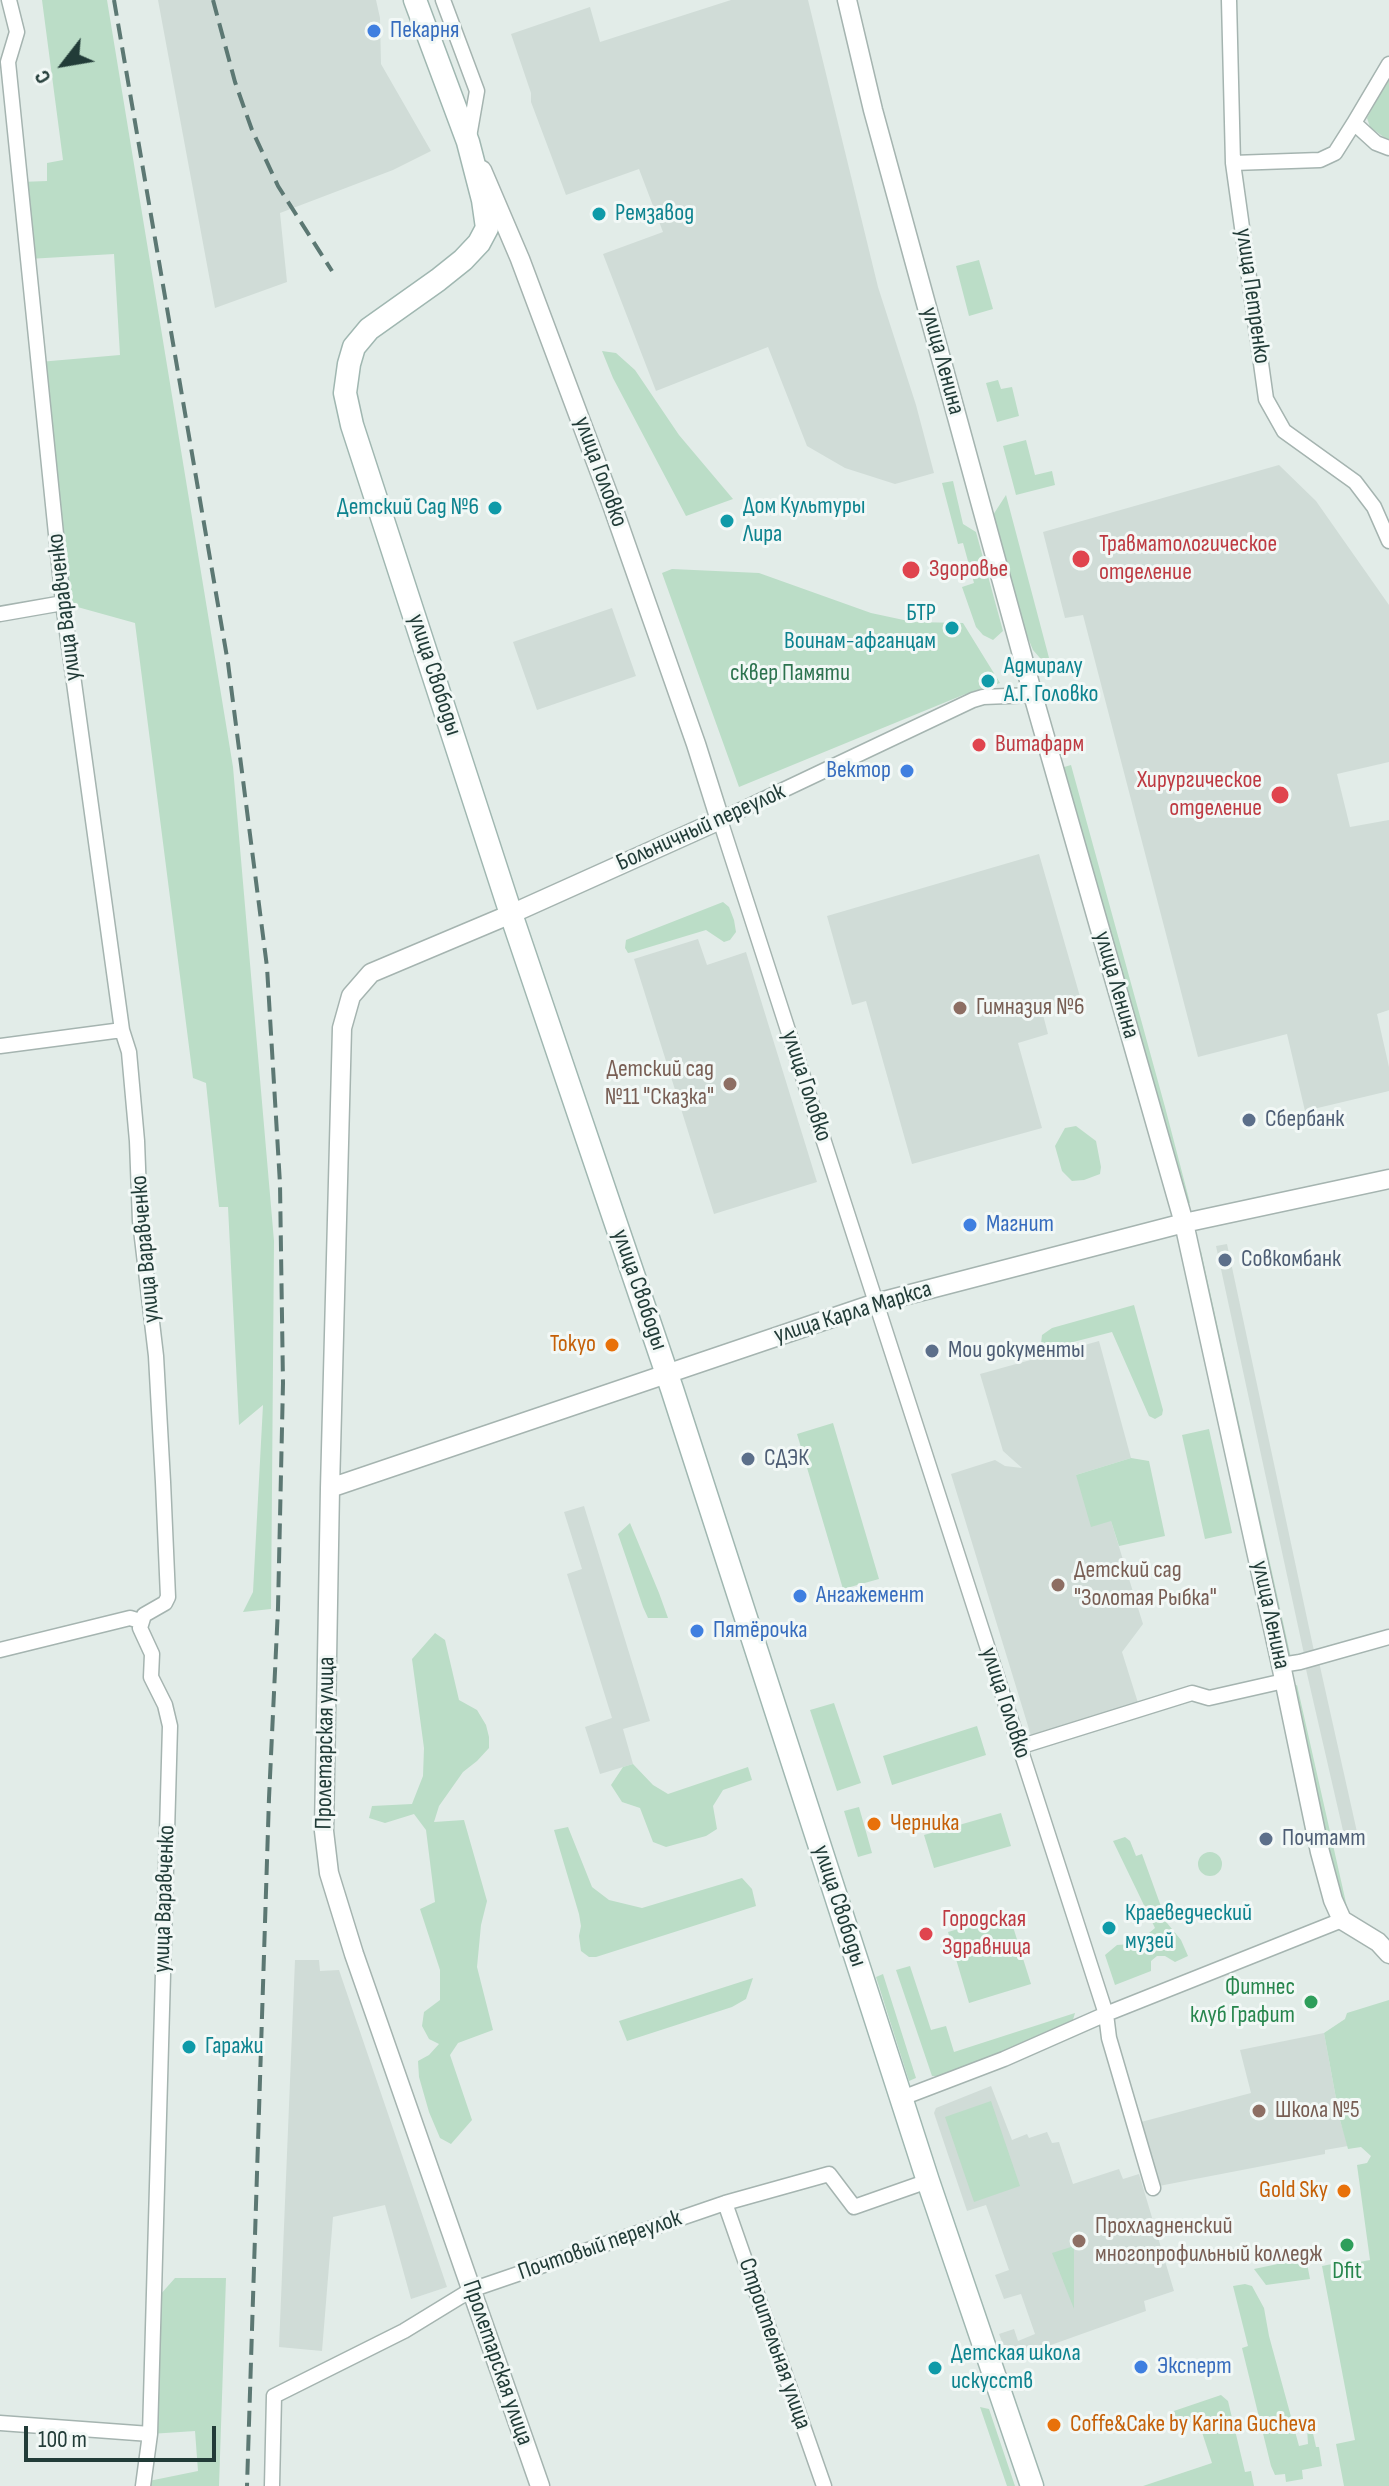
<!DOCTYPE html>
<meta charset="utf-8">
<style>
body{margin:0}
#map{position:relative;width:1389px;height:2486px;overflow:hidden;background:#e2ece8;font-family:"Sofia Sans Condensed",sans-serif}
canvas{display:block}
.north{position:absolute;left:24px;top:24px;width:80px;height:80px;-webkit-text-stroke:6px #f2f8f6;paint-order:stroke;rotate:239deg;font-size:22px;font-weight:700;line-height:32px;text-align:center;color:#223c38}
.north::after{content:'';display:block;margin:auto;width:28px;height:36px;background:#223c38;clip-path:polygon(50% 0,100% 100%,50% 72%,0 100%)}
.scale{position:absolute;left:24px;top:2426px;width:192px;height:36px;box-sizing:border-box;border:4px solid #223c38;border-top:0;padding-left:10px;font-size:24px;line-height:28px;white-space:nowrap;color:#223c38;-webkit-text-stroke:6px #f2f8f6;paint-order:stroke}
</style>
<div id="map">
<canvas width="1389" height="2486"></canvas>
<div class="north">С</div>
<div class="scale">100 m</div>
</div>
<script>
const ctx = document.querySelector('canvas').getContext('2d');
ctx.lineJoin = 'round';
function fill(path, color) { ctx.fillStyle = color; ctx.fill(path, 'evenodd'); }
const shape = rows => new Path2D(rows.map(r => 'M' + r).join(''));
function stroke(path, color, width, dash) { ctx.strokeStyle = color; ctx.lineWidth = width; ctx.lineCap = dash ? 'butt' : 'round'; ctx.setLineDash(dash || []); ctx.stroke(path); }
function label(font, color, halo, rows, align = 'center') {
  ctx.font = font + ' "Sofia Sans Condensed",sans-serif'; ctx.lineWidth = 6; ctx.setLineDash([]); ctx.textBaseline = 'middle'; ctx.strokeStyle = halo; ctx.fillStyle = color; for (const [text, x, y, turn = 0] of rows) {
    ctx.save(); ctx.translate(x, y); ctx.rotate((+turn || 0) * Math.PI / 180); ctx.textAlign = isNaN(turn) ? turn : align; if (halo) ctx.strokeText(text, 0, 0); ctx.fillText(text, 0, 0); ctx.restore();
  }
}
fill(shape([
 [158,0,376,0,380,18,381,64,431,151,393,170,280,213,287,282,215,308],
 [731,0,808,0,878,287,916,405,934,473,895,484,845,468,807,446,768,347,656,391,603,254,663,232,639,169,566,195,531,102,531,93,511,34,590,7,600,42],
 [1279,465,1316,501,1389,605,1389,762,1337,774,1350,827,1389,820,1389,1010,1377,1014,1389,1067,1389,1091,1305,1111,1287,1034,1198,1057,1083,615,1065,618,1043,532],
 [612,608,636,676,537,710,513,642],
 [1039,854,1081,1000,1042,1011,1048,1034,1018,1043,1042,1128,912,1164,866,1001,852,1005,827,916],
 [698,939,707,965,746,952,817,1182,714,1214,634,959],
 [1227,1244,1314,1651,1304,1654,1216,1246],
 [1099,1341,1131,1458,1076,1475,1111,1521,1143,1624,1122,1652,1139,1706,1032,1739,951,1474,995,1460,1005,1466,1022,1468,1003,1451,980,1374],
 [584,1506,650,1721,623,1729,633,1764,600,1774,585,1727,612,1718,567,1574,582,1569,564,1512],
 [1319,1662,1357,1832,1344,1835,1305,1665],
 [295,1960,319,1960,320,1971,339,1970,447,2287,411,2299,385,2205,333,2217,322,2351,279,2347],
 [1324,2033,1340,2120,1348,2146,1325,2150,1325,2154,1159,2186,1141,2122,1251,2093,1240,2050],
 [991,2086,1012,2140,1027,2134,1029,2138,1047,2132,1052,2143,1059,2142,1073,2184,1119,2169,1123,2179,1139,2174,1174,2291,1144,2301,1146,2311,1009,2360,999,2334,1014,2329,1018,2341,1035,2334,1021,2294,1004,2299,995,2275,1009,2270,986,2205,967,2211,934,2113,936,2108]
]), '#d0dcd7');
fill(shape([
 [42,0,107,0,233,767,274,1241,271,1609,243,1612,253,1592,263,1405,239,1425,228,1207,219,1207,206,1083,193,1078,135,623,63,603,39,362,120,355,114,254,28,259,20,182,47,181,47,163,63,160],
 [1389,78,1389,141,1370,127,1367,118],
 [979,260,993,309,969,316,956,266],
 [602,351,616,353,635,370,679,435,733,499,686,516,613,378],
 [998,380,1001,389,1012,387,1019,416,997,422,986,383],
 [1026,440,1035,475,1052,471,1055,485,1016,495,1003,446],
 [953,481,963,524,976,532,1003,631,993,640,983,635,976,627,962,587,974,583,963,543,958,544,942,483],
 [1006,495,1053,673,1033,650,1018,614,993,515],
 [672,569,759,573,871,613,913,622,963,623,1000,683,963,695,739,787,662,573],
 [1071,765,1165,1107,1190,1203,1179,1205,1054,770],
 [723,902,729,907,734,920,736,932,730,940,724,942,706,930,633,952,628,953,625,948,626,940],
 [1076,1126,1096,1141,1101,1167,1100,1174,1084,1180,1072,1181,1062,1171,1055,1146,1065,1128],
 [1201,1251,1291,1658,1280,1660,1191,1254],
 [1134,1305,1163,1410,1162,1415,1155,1419,1149,1416,1112,1332,1050,1348,1041,1344,1042,1335,1052,1328],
 [833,1423,879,1579,843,1589,797,1434],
 [1209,1429,1232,1533,1205,1539,1182,1435],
 [1131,1458,1149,1461,1165,1536,1119,1546,1111,1521,1091,1527,1076,1475],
 [630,1523,659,1593,668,1618,648,1618,643,1607,618,1534],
 [435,1633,445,1640,459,1700,477,1710,486,1725,489,1737,489,1748,477,1761,463,1772,439,1806,434,1822,464,1820,487,1901,481,1925,477,1967,493,2030,458,2043,450,2055,472,2120,451,2144,440,2138,429,2112,419,2077,418,2061,429,2055,439,2044,429,2039,422,2026,424,2012,440,2000,440,1970,420,1909,435,1902,426,1830,414,1814,385,1823,369,1818,372,1806,412,1804,423,1776,424,1748,412,1659],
 [1297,1685,1351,1925,1344,1919,1289,1687],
 [834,1703,861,1783,837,1791,810,1710],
 [977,1726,986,1755,892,1785,883,1756],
 [633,1764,653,1785,668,1794,748,1767,752,1780,723,1790,713,1806,717,1829,706,1836,666,1847,653,1842,640,1808,622,1802,611,1785,623,1767],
 [859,1807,872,1853,858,1857,844,1811],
 [1001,1813,1011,1846,934,1868,924,1835],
 [568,1827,592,1887,609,1900,642,1908,742,1878,752,1889,756,1906,596,1957,589,1957,581,1951,579,1936,581,1926,579,1914,554,1830],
 [1125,1837,1130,1841,1136,1856,1142,1854,1167,1923,1181,1940,1188,1956,1175,1962,1165,1956,1157,1956,1151,1961,1151,1971,1115,1985,1105,1955,1117,1945,1130,1944,1143,1938,1155,1928,1113,1841],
 '1198 1864a12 12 0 1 1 24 0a12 12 0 1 1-24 0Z',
 [1009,1914,1031,1984,969,2003,948,1932],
 [910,1966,931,2030,946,2026,954,2052,1075,2013,1073,2020,1017,2048,940,2076,932,2076,896,1970],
 [883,1974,916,2078,909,2081,876,1977],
 [753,1978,746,1999,732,2007,627,2041,619,2021],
 [1389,2000,1389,2486,1344,2486,1336,2444,1355,2440,1322,2266,1332,2264,1333,2267,1370,2260,1357,2165,1367,2163,1371,2156,1361,2147,1348,2149,1340,2120,1324,2033,1345,2019,1347,2013],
 [991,2101,1020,2186,974,2202,945,2117],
 [1074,2246,1074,2309,1052,2253],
 [1306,2258,1310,2279,1266,2285,1254,2269],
 [175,2278,226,2278,219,2486,143,2486,144,2482,198,2471,195,2431,150,2434,152,2304],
 [1245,2284,1252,2286,1264,2308,1269,2336,1299,2446,1308,2444,1307,2428,1311,2424,1316,2447,1319,2447,1322,2466,1302,2470,1303,2479,1286,2482,1285,2474,1275,2475,1271,2466,1242,2348,1248,2346,1233,2286],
 [1221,2395,1228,2401,1245,2472,1251,2471,1254,2486,1143,2486,1212,2463,1198,2420,1172,2428,1168,2413],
 [980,2407,989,2409,1015,2486,1007,2486]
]), '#bbddc7');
const minor = shape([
 [9,0,17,32,8,62,63,603,122,1030,129,1052,137,1141,140,1221,156,1356,163,1482,168,1597,165,1603,144,1615,140,1628,152,1654,151,1677,165,1705,170,1726,150,2434,143,2486],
 [443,0,477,91,469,137],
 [1229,0,1233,163,1266,399,1284,431,1355,482,1374,507,1389,541],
 [1389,64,1354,123,1376,143,1389,148],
 [1233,163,1320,160,1335,153,1354,123],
 [0,614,63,603],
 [1033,695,983,697,973,700,720,820,1106,2014,1109,2038,1153,2188],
 [0,1046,122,1030],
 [0,1650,130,1618,140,1621],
 [1281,1665,1300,1662,1389,1637],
 [1019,1747,1192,1693,1209,1698,1284,1681],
 [902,2098,1004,2059,1106,2014,1342,1920],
 [725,2203,824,2486],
 [0,2423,150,2434],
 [272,2486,274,2396,404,2331,471,2290,725,2203,829,2174,854,2207,928,2181]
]);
const tertiary = shape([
 [847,0,873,110,1033,695,1184,1223,1280,1660,1320,1852,1333,1900,1342,1920,1378,1942,1389,1954],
 [482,170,520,259,611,502,696,744,720,820,511,914,371,973,351,996,342,1028,330,1488,324,1831,329,1873,354,1954,540,2486],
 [330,1488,876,1303,1184,1223,1389,1179]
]);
const secondary = shape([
 [415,0,468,142,483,200,487,228,479,243,463,260,438,280,369,329,354,347,349,364,345,393,352,425,511,914,672,1389,928,2181,1032,2486]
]);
stroke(minor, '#a5b4b0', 17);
stroke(tertiary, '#a5b4b0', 21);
stroke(secondary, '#a0b7b1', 25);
stroke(minor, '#fff', 14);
stroke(tertiary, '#fff', 18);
stroke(secondary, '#fff', 22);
stroke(shape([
 [114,0,228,663,267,967,280,1184,283,1383,278,1608,269,1798,247,2486],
 [213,0,235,82,252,130,278,186,332,271]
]), '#5c7873', 4, [16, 8]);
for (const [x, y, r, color] of [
 [374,31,8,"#3f7fe0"],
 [599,214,8,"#0f9aa8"],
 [495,508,8,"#0f9aa8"],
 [727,521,8,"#0f9aa8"],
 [1081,559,10,"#e0444e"],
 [911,570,10,"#e0444e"],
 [952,628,8,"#0f9aa8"],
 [988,681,8,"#0f9aa8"],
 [979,745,8,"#e0444e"],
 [907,771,8,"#3f7fe0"],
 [1280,795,10,"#e0444e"],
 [960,1008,8,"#8d6e63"],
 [730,1084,8,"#8d6e63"],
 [1249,1120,8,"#5c6f8a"],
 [970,1225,8,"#3f7fe0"],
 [1225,1260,8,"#5c6f8a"],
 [612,1345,8,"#e8710a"],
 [932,1351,8,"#5c6f8a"],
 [748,1459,8,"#5c6f8a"],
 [1058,1585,8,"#8d6e63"],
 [800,1596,8,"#3f7fe0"],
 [697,1631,8,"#3f7fe0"],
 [874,1824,8,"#e8710a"],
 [1266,1839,8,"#5c6f8a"],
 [1109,1928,8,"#0f9aa8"],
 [926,1934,8,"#e0444e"],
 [1311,2002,8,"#2e9e5b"],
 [189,2047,8,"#0f9aa8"],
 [1259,2111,8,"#8d6e63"],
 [1344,2191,8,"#e8710a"],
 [1079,2241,8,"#8d6e63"],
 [1347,2245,8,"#2e9e5b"],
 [1141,2367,8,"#3f7fe0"],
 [935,2368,8,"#0f9aa8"],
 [1054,2425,8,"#e8710a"]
]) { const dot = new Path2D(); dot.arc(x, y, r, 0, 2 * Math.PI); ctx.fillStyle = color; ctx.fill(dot); stroke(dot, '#f2f8f6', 3); }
label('24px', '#366cbe', '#f2f8f6', [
 ["Пекарня",390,31],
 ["Вектор",891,771,"right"],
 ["Магнит",986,1225],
 ["Ангажемент",816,1596],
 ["Пятёрочка",713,1631],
 ["Эксперт",1157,2367]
], 'left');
label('24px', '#0d838f', '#f2f8f6', [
 ["Ремзавод",615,214],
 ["Дом Культуры",743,507],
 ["Лира",743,535],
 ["Детский Сад №6",479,508,"right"],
 ["БТР",936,614,"right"],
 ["Воинам-афганцам",936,642,"right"],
 ["Адмиралу",1004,667],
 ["А.Г. Головко",1004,695],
 ["Краеведческий",1125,1914],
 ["музей",1125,1942],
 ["Гаражи",205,2047],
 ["Детская школа",951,2354],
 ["искусств",951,2382]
], 'left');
label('24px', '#223c38', '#f2f8f6', [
 ["улица Петренко",1252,296,82],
 ["улица Ленина",942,361,75],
 ["улица Головко",600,472,70],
 ["улица Варавченко",65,607,-97],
 ["улица Свободы",434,675,72],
 ["Больничный переулок",701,828,-24],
 ["улица Ленина",1116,985,74],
 ["улица Головко",806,1086,72],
 ["улица Варавченко",146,1249,-95],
 ["улица Свободы",639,1290,71],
 ["улица Карла Маркса",853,1313,-17],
 ["улица Ленина",1270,1615,78],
 ["улица Головко",1005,1703,72],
 ["Пролетарская улица",326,1743,-89],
 ["улица Варавченко",165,1899,-88],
 ["улица Свободы",839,1906,72],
 ["Почтовый переулок",600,2246,-19],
 ["Строительная улица",774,2344,71],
 ["Пролетарская улица",497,2363,71]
]);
label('24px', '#be3a42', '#f2f8f6', [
 ["Травматологическое",1099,545],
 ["отделение",1099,573],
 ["Здоровье",929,570],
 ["Витафарм",995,745],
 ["Хирургическое",1262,781,"right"],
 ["отделение",1262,809,"right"],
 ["Городская",942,1920],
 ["Здравница",942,1948]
], 'left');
label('24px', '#2d734f', '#f2f8f6', [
 ["сквер Памяти",790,674]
]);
label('24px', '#785e54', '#f2f8f6', [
 ["Гимназия №6",976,1008],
 ["Детский сад",714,1070,"right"],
 ["№11 \"Сказка\"",714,1098,"right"],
 ["Детский сад",1074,1571],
 ["\"Золотая Рыбка\"",1074,1599],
 ["Школа №5",1275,2111],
 ["Прохладненский",1095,2227],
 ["многопрофильный колледж",1095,2255]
], 'left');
label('24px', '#4e5e75', '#f2f8f6', [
 ["Сбербанк",1265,1120],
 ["Совкомбанк",1241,1260],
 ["Мои документы",948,1351],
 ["СДЭК",764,1459],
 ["Почтамт",1282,1839]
], 'left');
label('24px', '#c56008', '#f2f8f6', [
 ["Tokyo",596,1345],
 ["Черника",890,1824,"left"],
 ["Gold Sky",1328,2191],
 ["Coffe&Cake by Karina Gucheva",1070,2425,"left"]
], 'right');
label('24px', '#27864d', '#f2f8f6', [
 ["Фитнес",1295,1988],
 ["клуб Графит",1295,2016],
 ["Dfit",1347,2272,"center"]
], 'right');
</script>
